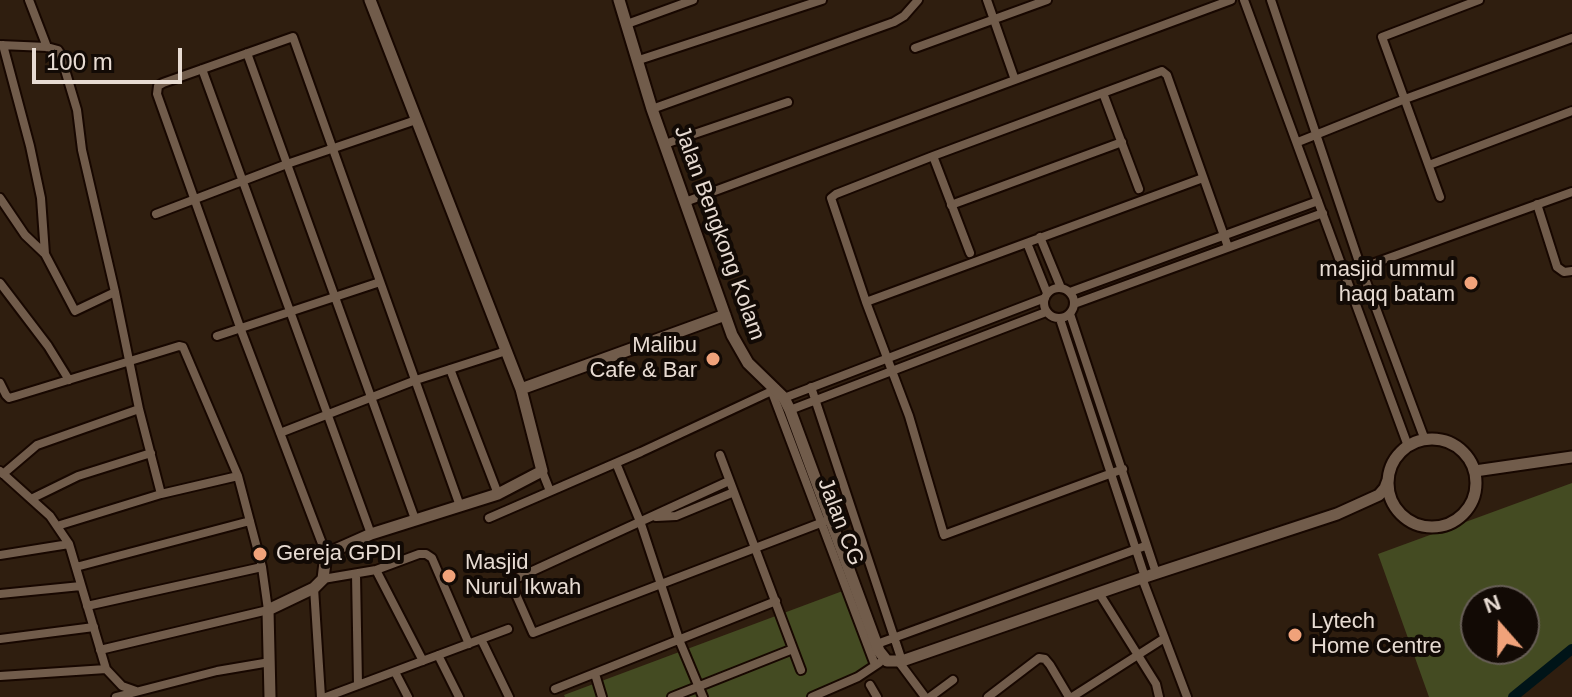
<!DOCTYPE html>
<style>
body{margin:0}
#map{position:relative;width:1572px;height:697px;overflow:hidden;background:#2f1e0f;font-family:Arial,sans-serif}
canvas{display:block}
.north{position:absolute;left:1460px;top:585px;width:80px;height:80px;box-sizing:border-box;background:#120a05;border:2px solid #675e57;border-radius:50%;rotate:340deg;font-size:22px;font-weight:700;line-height:32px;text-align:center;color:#e7dbd2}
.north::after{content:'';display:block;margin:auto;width:28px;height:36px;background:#f0a27a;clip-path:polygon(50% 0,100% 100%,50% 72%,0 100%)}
.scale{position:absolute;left:32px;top:48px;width:150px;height:36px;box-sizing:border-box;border:4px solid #e7dbd2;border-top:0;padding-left:10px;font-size:24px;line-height:28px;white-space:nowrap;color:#e7dbd2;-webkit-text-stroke:6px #120a05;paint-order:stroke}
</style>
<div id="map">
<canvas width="1572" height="697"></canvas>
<div class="north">N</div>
<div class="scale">100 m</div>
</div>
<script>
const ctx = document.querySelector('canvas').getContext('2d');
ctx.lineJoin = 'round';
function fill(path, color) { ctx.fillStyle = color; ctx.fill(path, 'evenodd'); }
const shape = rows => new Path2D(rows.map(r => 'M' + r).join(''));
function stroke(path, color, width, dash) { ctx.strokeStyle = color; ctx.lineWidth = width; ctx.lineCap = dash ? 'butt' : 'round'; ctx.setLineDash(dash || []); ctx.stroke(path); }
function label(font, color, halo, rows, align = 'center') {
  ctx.font = font + ' Arial,sans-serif'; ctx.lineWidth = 8; ctx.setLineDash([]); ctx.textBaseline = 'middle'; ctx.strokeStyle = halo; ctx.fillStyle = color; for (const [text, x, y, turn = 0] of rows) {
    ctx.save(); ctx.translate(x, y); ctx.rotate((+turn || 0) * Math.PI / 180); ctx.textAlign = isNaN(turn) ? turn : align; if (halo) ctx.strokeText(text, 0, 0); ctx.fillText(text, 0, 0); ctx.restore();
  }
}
fill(shape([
 [1572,483,1572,649,1513,697,1429,697,1378,554],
 [1524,601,1524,649,1476,649,1476,601],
 [848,589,877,668,813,697,565,697,564,695]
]), '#444b22');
stroke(shape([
 [1513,697,1572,649]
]), '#001418', 10);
const minor = shape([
 [29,0,47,47],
 [987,0,1015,80],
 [1244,0,1408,446],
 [1271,0,1361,268,1425,440],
 [627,24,693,0],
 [0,45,47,47,58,50,60,53,77,110,82,150,115,292,139,409,161,494],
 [3,45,30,146,41,198,45,254,75,311,115,292],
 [915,48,1047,0],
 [247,53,415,519],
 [639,60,822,0],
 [202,69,371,534],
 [1103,93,1139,189],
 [652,109,894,22,904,16,918,0],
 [1298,142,1405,99,1572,38],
 [665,144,788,102],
 [933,156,970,253],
 [1429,165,1572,111],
 [1440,197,1382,37,1479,0],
 [0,198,25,235,44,253],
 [685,202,1231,0],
 [1537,204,1557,267,1564,272,1572,271],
 [951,205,1122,142],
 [156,214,287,164,416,120],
 [1040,237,1061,288],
 [1027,243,1047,293],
 [1361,268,1572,192],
 [0,283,48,346,69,380],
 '1044 303a15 15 0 1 1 30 0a15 15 0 1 1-30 0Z',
 [1070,292,1318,201],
 [866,302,1203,178],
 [1074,304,1323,213],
 [1070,314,1156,573],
 [1060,319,1145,577],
 [217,336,380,282],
 [450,369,498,494],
 [0,383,6,395,9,398,16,396,179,346,183,347,238,476,262,567,268,610,100,650],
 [811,387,902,661],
 [772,392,875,665],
 [784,398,1045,298],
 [790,410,1046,312],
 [280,433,416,380,506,351],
 [720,455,801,670],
 [616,463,641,524,680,642,703,697],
 [1123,469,944,535,909,416,866,302,831,198,836,194,933,156,1162,71,1167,75,1228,247],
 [0,471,50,516,69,544,106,669,122,686,136,691],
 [542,471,550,491],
 [3,474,37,445,139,409],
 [729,481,515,579,511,583,533,633,831,519],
 [33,498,78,476,151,453],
 [656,517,676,516,734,492],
 [489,518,641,452,776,389],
 [57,526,161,494,238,476],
 [326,554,241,330,157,94,158,86,163,83,293,37,460,506],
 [0,555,69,544],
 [76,567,250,521],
 [376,570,423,661],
 [356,574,358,685],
 [1142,578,1187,697],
 [323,579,376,570,419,554,426,554,432,558,469,644],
 [314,588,321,697],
 [1099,593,1156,684,1159,697],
 [0,594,81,586],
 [87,606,262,567],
 [0,639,94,627],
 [481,639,509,697],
 [877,644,1145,546],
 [438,655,459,697],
 [899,662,925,697],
 [395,672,408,697],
 [595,674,602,697],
 [0,676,106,669],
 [870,685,877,697],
 [555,689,776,601],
 [116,697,217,671,270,662],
 [326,697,508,629],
 [672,697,793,649],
 [812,697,858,677,879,663],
 [930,697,953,680],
 [988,697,1039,658,1045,659,1050,665,1069,697],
 [1072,697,1163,639]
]);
const tertiary = shape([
 [619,0,652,109,732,335,748,363,784,398,790,410,879,651,887,661,902,661,1142,578,1337,514,1379,495,1385,488,1388,480],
 [521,389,725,315],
 '1388 483a44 44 0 1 1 88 0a44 44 0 1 1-88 0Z',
 [1475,471,1572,457],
 [270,697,268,610,314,588,323,579,326,554,371,534,498,494,542,471,521,389,370,0]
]);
stroke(minor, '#170700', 12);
stroke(tertiary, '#170700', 15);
stroke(minor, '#715c4b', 8);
stroke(tertiary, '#715c4b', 11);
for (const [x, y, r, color] of [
 [1471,283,8,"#f0a27a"],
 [713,359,8,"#f0a27a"],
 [260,554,8,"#f0a27a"],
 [449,576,8,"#f0a27a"],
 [1295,635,8,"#f0a27a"]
]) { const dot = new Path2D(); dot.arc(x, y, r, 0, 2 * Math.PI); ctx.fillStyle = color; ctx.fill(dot); stroke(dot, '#120a05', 3); }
label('22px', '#e7dbd2', '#120a05', [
 ["Jalan Bengkong Kolam",719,233,70],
 ["Jalan CG",840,522,69]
]);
label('22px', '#e7dbd2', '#120a05', [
 ["masjid ummul",1455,270,"right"],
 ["haqq batam",1455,295,"right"],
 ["Malibu",697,346,"right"],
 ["Cafe & Bar",697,371,"right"],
 ["Gereja GPDI",276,554],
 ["Masjid",465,563],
 ["Nurul Ikwah",465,588],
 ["Lytech",1311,622],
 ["Home Centre",1311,647]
], 'left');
</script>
